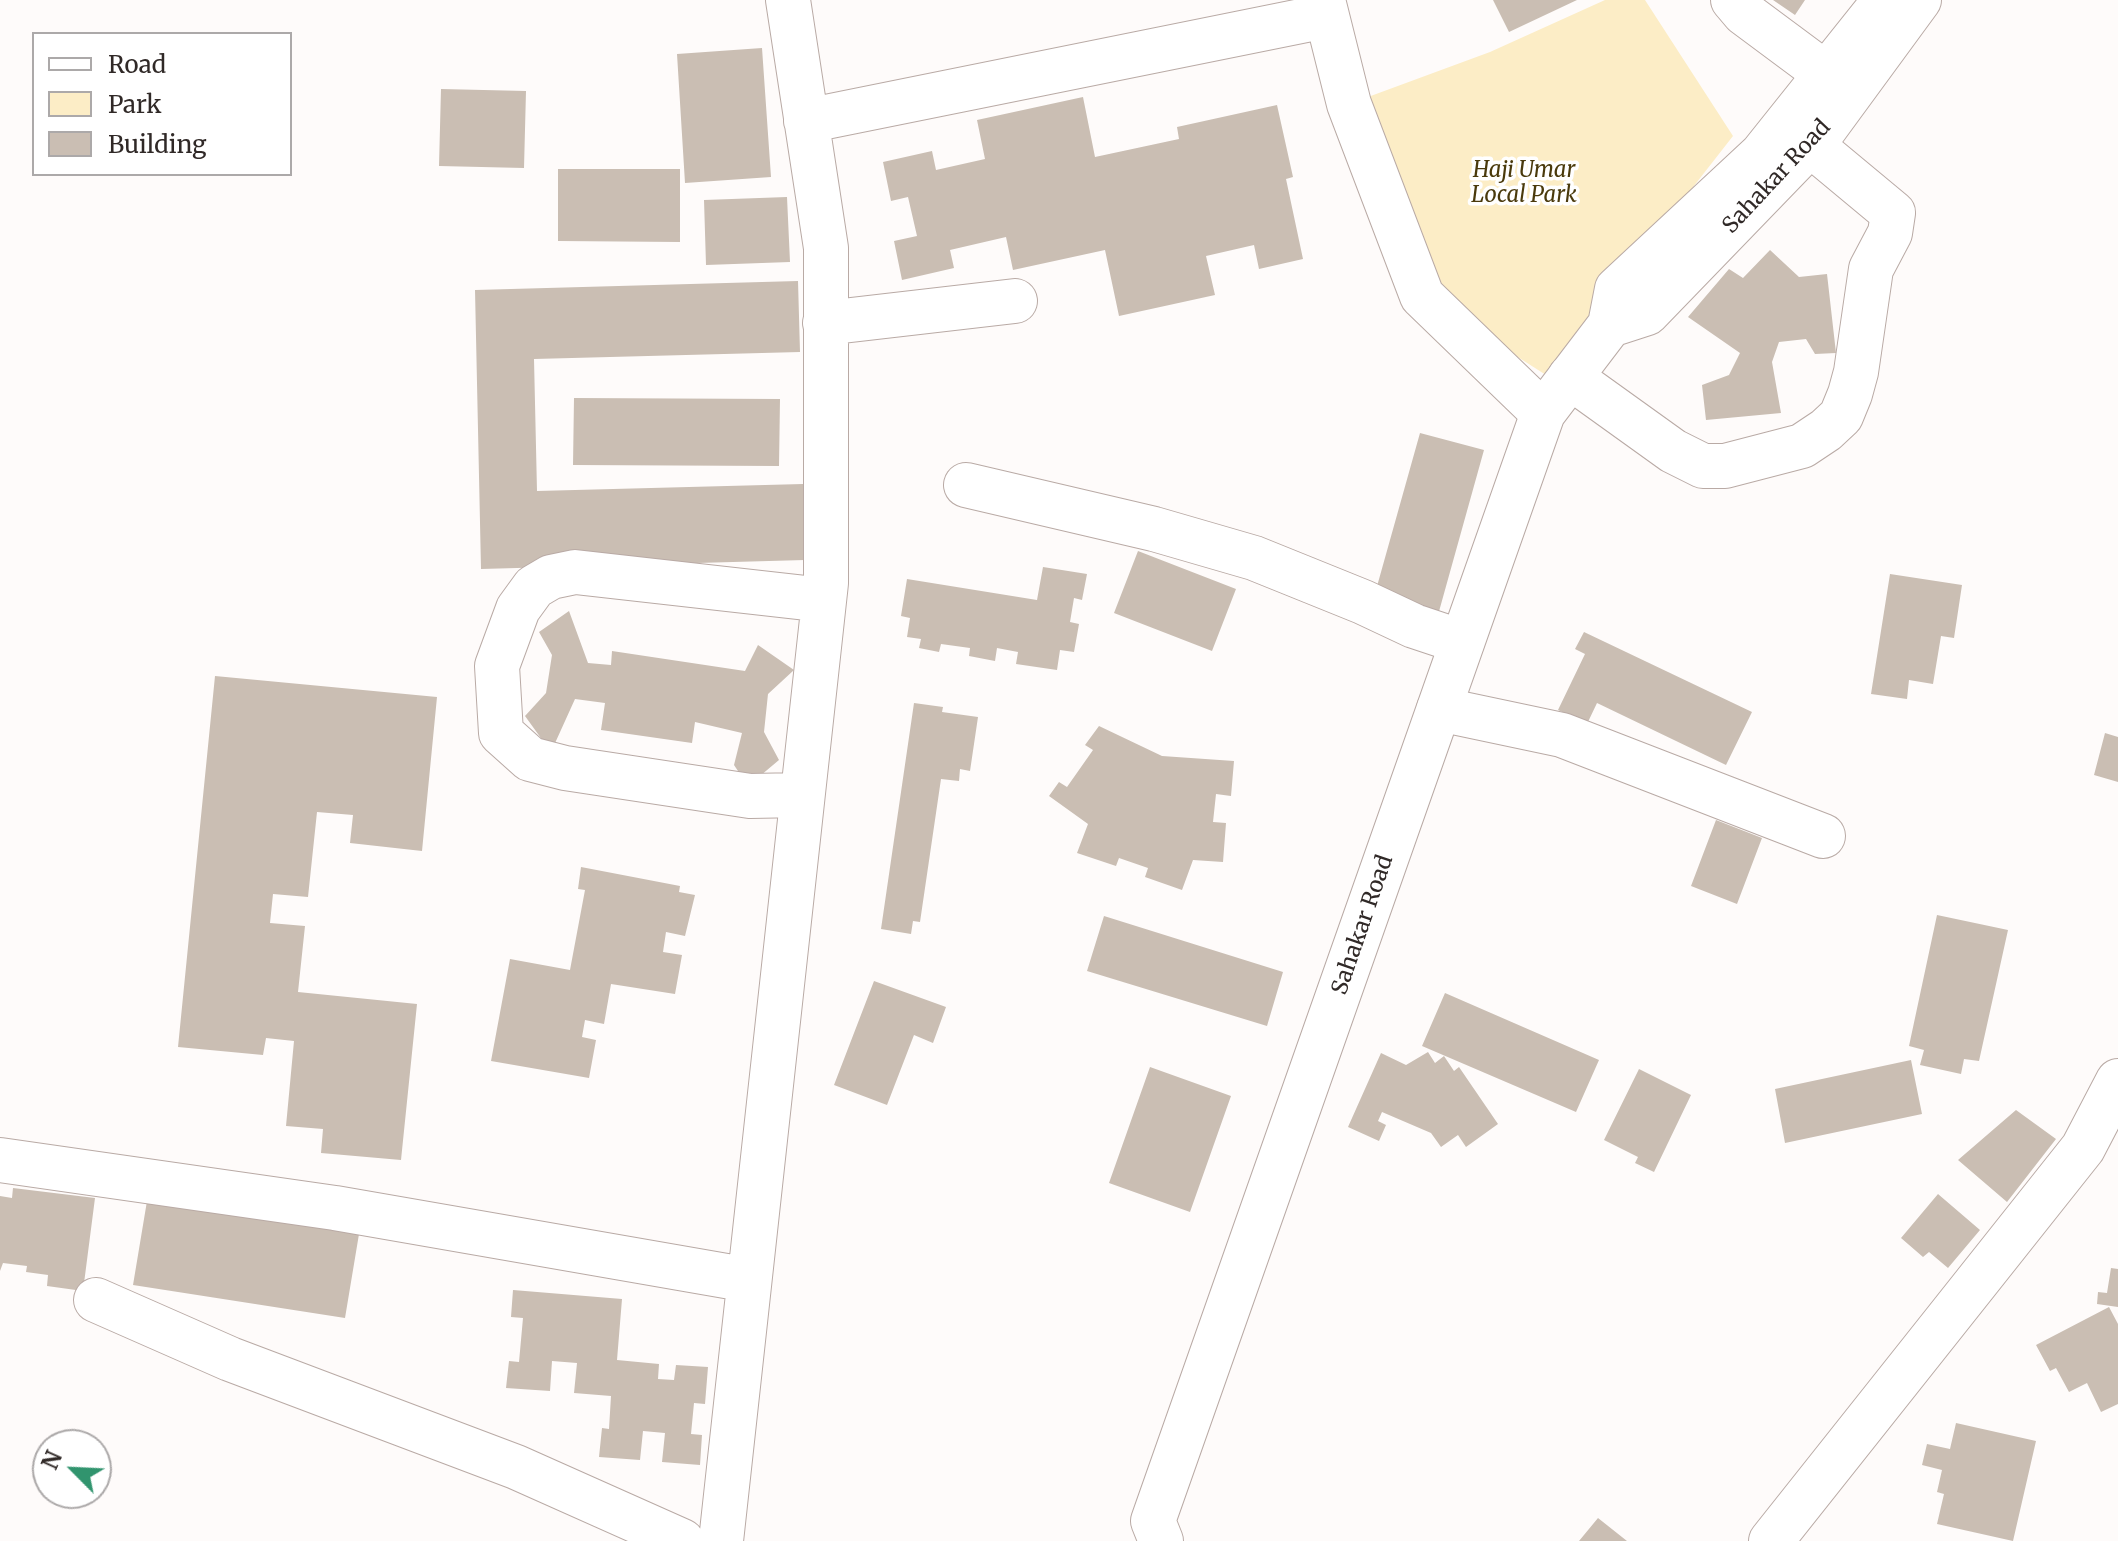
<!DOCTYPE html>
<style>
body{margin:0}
#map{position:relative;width:2118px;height:1541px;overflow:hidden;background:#fefbfa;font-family:Merriweather,serif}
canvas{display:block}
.legend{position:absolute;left:32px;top:32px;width:260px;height:144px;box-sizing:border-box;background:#fff;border:2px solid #aca9a9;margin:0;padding:10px 14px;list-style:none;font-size:24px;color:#302927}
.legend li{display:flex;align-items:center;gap:16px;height:40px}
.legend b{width:40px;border:2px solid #aca9a9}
.north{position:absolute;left:32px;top:1429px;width:80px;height:80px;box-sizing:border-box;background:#fff;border:2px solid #aca9a9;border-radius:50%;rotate:294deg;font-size:22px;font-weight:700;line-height:32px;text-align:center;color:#302927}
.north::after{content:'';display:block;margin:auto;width:28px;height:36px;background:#31946e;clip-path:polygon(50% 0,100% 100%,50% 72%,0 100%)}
</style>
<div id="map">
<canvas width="2118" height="1541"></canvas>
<ul class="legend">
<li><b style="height:10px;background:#fff"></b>Road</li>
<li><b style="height:22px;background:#fcedc6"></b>Park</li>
<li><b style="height:22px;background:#cabeb3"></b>Building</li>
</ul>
<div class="north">N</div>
</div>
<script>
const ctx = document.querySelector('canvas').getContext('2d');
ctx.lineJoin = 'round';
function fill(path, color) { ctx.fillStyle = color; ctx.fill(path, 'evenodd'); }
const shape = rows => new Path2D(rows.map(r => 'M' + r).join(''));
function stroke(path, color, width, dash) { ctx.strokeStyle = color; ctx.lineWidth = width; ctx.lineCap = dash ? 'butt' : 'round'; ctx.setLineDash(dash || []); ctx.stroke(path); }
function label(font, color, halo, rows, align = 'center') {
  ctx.font = font + ' Merriweather,serif'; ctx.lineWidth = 7; ctx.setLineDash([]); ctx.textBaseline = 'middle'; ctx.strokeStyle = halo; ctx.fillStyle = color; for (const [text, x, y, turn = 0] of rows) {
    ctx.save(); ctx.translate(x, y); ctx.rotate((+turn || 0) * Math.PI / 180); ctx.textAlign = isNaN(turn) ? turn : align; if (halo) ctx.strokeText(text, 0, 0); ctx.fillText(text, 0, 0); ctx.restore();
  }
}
fill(shape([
 [1605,0,1645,0,1733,136,1546,375,1422,296,1349,104,1490,52]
]), '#fcedc6');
fill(shape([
 [1493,0,1577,0,1509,32],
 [1773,0,1805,0,1795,15],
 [762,48,771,177,685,183,677,54],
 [441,89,526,91,524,168,439,166],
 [1083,97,1095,157,1179,139,1177,127,1277,105,1293,177,1286,179,1303,259,1259,269,1254,245,1206,256,1215,295,1119,316,1105,250,1013,270,1006,237,950,250,954,268,902,280,894,241,917,236,908,197,891,201,883,162,932,151,936,170,985,159,977,120],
 [558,169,680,169,680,242,558,241],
 [787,197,790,262,706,265,704,200],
 [1770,250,1799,277,1827,274,1836,353,1815,354,1806,339,1779,342,1772,362,1781,413,1706,420,1702,385,1729,375,1740,353,1688,317,1729,269,1743,278],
 [798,281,800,352,534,359,537,491,803,484,805,560,481,569,475,290],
 [574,398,780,399,779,466,573,465],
 [1420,433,1484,450,1438,615,1374,597],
 [1138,551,1236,589,1212,651,1114,613],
 [1043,567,1087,574,1082,600,1074,598,1070,622,1079,624,1074,652,1060,650,1057,670,1016,664,1018,652,997,648,995,661,969,656,970,648,941,644,939,652,919,648,921,639,907,637,910,618,901,616,907,579,1037,600],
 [1890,574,1962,585,1954,638,1941,636,1933,684,1909,680,1907,699,1871,694],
 [569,611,588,663,611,665,612,651,745,671,758,645,794,670,768,694,764,732,779,760,748,786,734,765,742,733,695,722,692,743,601,730,605,703,575,699,551,752,525,716,546,693,552,655,539,632],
 [1584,632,1752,712,1726,765,1597,703,1587,724,1558,710,1585,654,1575,649],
 [215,676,437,697,422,851,350,843,353,815,317,812,308,897,273,894,270,923,305,926,298,992,417,1004,401,1160,321,1153,323,1129,286,1126,294,1041,266,1038,263,1055,178,1047],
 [914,703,943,707,942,712,978,717,970,771,960,769,959,781,941,779,920,922,913,921,911,934,881,929],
 [1099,726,1162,756,1234,761,1231,796,1216,794,1213,822,1226,823,1223,862,1193,860,1182,890,1145,877,1148,868,1119,858,1116,866,1077,853,1088,824,1049,796,1059,782,1067,787,1093,750,1085,745],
 [2105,733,2118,737,2118,782,2094,775],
 [1716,820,1762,838,1737,904,1691,886],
 [581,867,680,886,679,892,695,895,685,936,666,932,663,952,682,955,675,994,611,984,604,1024,585,1020,582,1037,596,1040,589,1078,491,1061,510,959,570,970,585,890,578,889],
 [1937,915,2008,930,1979,1061,1964,1059,1961,1074,1920,1065,1924,1050,1909,1046],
 [1104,916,1283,972,1267,1026,1087,971],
 [874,981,946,1007,933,1043,914,1035,887,1105,834,1085],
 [1445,993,1599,1060,1576,1112,1422,1046],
 [1428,1052,1435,1063,1444,1056,1454,1071,1459,1067,1498,1124,1466,1147,1458,1135,1441,1147,1431,1133,1382,1112,1378,1121,1386,1125,1379,1141,1348,1127,1381,1053,1406,1065],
 [1911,1060,1922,1114,1785,1143,1775,1089],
 [1150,1067,1231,1096,1190,1212,1109,1183],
 [1639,1069,1691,1095,1654,1172,1635,1163,1638,1157,1604,1140],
 [2016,1110,2056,1139,2007,1202,1958,1160],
 [13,1188,95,1198,83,1291,47,1286,48,1275,26,1272,27,1266,3,1263,0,1271,0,1196,12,1198],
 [1938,1194,1980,1230,1948,1268,1929,1252,1923,1257,1901,1238],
 [147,1201,359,1234,345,1318,133,1285],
 [2111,1268,2118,1269,2118,1307,2097,1304,2098,1292,2107,1293],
 [513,1290,622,1299,617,1360,659,1364,658,1379,674,1380,676,1365,708,1367,705,1404,694,1403,691,1434,702,1435,700,1465,662,1462,665,1433,643,1431,640,1460,599,1457,602,1428,609,1429,611,1396,574,1393,577,1363,552,1361,550,1391,506,1388,509,1361,519,1362,523,1318,511,1317],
 [2109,1307,2118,1324,2118,1404,2101,1412,2087,1383,2069,1392,2056,1368,2050,1371,2036,1345],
 [1956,1423,2036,1441,2013,1541,1937,1524,1944,1494,1937,1492,1942,1470,1922,1465,1927,1444,1950,1449],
 [1598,1518,1627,1541,1579,1541]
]), '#cabeb3');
const street = shape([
 [1323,0,1349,104,1422,296,1543,413],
 [1733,0,1744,13,1826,74],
 [806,121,1326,16],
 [825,323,1015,301],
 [1570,377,1673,451,1703,466,1725,466,1802,446,1826,430,1841,416,1850,394,1856,372,1871,269,1890,233,1893,213,1810,144],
 [966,485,1154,529,1254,558,1363,602,1414,626,1462,642],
 [1439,709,1562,735,1823,836],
 [802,795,750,796,565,768,530,759,501,733,497,666,518,609,534,587,551,577,575,572,824,600],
 [0,1160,335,1208,749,1280],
 [96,1300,230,1359,516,1467,682,1541],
 [721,1541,826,583,826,248,788,0],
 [1771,1541,2083,1148,2118,1081]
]);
const secondary = shape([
 [1610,325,1647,313,1823,131,1919,0],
 [1161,1541,1153,1521,1543,413,1610,325,1617,289,1762,154,1885,0]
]);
stroke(street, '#b9aaa5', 46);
stroke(secondary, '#b9aaa5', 46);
stroke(street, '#fff', 44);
stroke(secondary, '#fff', 44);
label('italic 22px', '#4a3a0c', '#fff', [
 ["Haji Umar",1524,171],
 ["Local Park",1524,196]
]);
label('22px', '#302927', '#fff', [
 ["Sahakar Road",1777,177,-47],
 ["Sahakar Road",1363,925,-71]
]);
</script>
